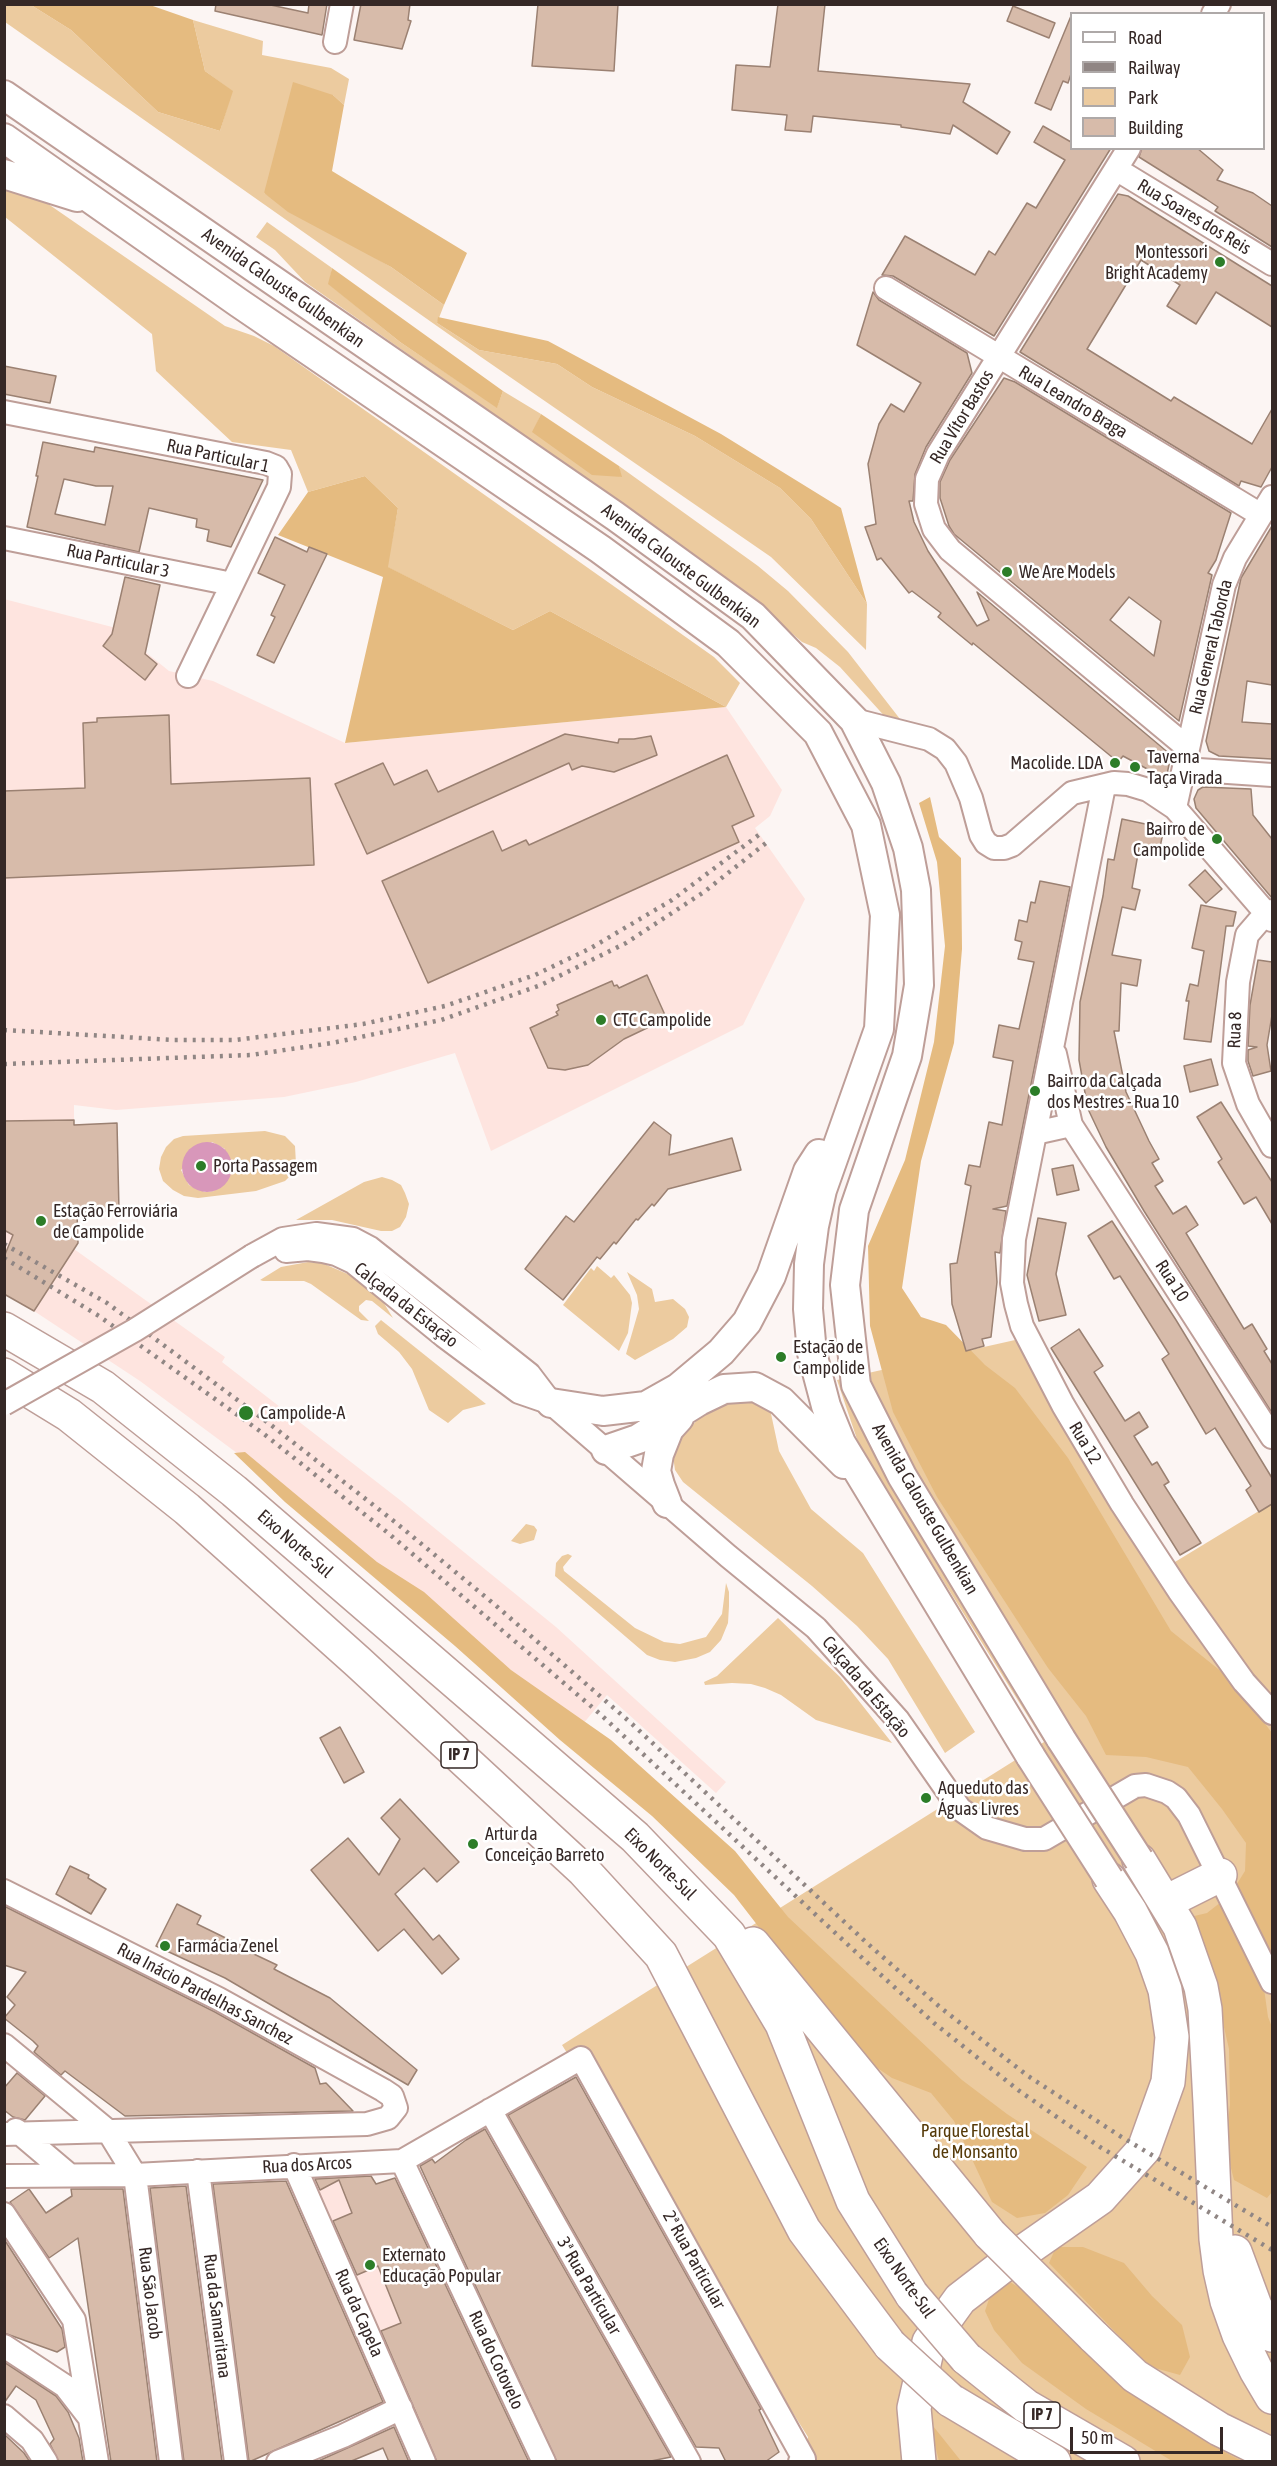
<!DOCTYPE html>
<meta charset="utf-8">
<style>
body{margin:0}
#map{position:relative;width:1277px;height:2466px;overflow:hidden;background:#fcf5f3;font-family:"Asap Condensed",sans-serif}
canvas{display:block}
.frame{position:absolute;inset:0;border:6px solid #352826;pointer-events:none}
.legend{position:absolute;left:1070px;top:12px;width:195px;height:138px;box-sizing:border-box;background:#fff;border:2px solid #aea9a8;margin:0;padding:8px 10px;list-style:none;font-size:18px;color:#352826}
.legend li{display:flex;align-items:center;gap:12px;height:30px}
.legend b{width:30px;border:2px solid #aea9a8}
.scale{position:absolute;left:1070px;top:2427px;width:153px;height:27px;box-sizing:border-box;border:3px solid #352826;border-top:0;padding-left:8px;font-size:18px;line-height:21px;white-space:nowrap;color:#352826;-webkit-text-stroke:4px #fff;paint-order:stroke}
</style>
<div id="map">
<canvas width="1277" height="2466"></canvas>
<div class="frame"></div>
<ul class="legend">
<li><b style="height:8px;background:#fff"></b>Road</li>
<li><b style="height:8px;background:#908684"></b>Railway</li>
<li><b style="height:16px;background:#eccb9f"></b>Park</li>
<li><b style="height:16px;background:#d7bbaa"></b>Building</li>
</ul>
<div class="scale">50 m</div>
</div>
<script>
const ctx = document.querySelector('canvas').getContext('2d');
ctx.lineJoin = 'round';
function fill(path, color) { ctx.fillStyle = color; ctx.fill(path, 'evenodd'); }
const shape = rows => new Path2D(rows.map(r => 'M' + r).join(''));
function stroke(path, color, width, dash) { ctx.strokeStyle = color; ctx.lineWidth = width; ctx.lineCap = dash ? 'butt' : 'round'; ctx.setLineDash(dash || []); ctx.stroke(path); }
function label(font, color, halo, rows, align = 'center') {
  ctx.font = font + ' "Asap Condensed",sans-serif'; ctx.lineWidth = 5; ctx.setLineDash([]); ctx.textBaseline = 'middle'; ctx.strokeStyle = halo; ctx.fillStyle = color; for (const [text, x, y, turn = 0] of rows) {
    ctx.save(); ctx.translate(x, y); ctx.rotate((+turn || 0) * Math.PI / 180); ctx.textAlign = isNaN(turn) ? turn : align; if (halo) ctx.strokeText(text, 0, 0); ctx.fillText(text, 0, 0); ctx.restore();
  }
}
fill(shape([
 [4,599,116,628,169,671,213,681,345,743,726,707,782,790,770,816,755,828,805,899,743,1025,491,1151,455,1053,356,1082,284,1097,116,1110,74,1105,74,1124,117,1123,119,1211,77,1212,74,1249,225,1357,222,1362,400,1500,556,1627,726,1782,716,1793,607,1695,578,1730,249,1462,140,1381,34,1311,5,1294],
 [348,2167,365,2198,447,2407,415,2420,302,2169]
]), '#fee4df');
fill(shape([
 [5,5,31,5,71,30,158,112,220,131,232,91,205,71,193,20,263,41,262,55,331,68,349,79,344,105,333,95,264,193,391,267,444,305,437,323,479,350,557,364,592,387,695,436,780,488,811,519,867,604,866,650,771,557,481,357,5,22],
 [5,182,25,188,225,326,254,336,274,346,714,657,740,683,726,707,550,611,513,630,387,567,398,508,365,476,308,492,291,450,232,442,156,371,152,334,5,217],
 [267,222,332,268,329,284,400,342,497,407,503,391,541,414,533,432,621,477,619,466,758,566,788,591,848,652,900,719,888,720,840,667,816,648,802,642,745,593,698,557,305,282,275,250,256,237],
 [265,1131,285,1136,295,1146,296,1164,292,1174,285,1181,256,1191,198,1198,184,1196,173,1190,163,1181,159,1169,161,1157,166,1147,174,1139,183,1136],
 [212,1142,225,1149,214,1191,205,1192,189,1185,181,1170],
 [382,1177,392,1180,401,1185,405,1193,409,1204,406,1217,400,1227,392,1231,381,1231,332,1220,296,1220,364,1182],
 [308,1262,322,1263,350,1275,382,1300,393,1318,372,1301,366,1300,359,1306,359,1311,369,1321,361,1320,311,1284,304,1281,263,1281,260,1280,281,1267],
 [597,1266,611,1278,614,1275,630,1295,632,1303,628,1333,619,1351,563,1305,591,1268,594,1271],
 [627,1272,652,1289,655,1302,673,1299,685,1309,689,1317,687,1327,673,1339,635,1360,626,1354,639,1309,637,1295],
 [381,1320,486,1404,463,1410,448,1423,429,1410,412,1369,399,1352,378,1334,375,1326],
 [1024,1338,1165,1568,1272,1503,1272,2461,803,2461,808,2437,562,2045,1044,1742,860,1448,837,1380],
 [754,1401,770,1409,779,1451,811,1509,863,1553,975,1732,945,1753,888,1659,857,1626,812,1586,683,1482,675,1470,673,1456,677,1443,704,1412,716,1404],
 [526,1524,534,1526,537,1530,534,1540,520,1544,511,1541],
 [568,1554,572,1556,563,1567,564,1571,635,1628,664,1642,680,1644,706,1637,722,1614,726,1583,729,1592,729,1606,728,1623,721,1640,710,1652,696,1658,675,1662,660,1660,647,1655,555,1576,556,1563,562,1556],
 [778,1618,840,1677,892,1743,816,1720,781,1695,765,1688,751,1684,732,1683,705,1685,704,1682,717,1676]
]), '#eccb9f');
fill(shape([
 [31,5,150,5,193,20,205,71,233,91,220,131,158,112,71,30],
 [293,82,333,95,344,105,332,171,467,253,444,305,391,267,288,212,264,193],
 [332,268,503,391,497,408,400,342,328,284],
 [438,317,548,341,721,434,841,508,867,604,811,519,780,488,695,436,592,387,557,364,479,350,437,323],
 [541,414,619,466,622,477,592,475,532,432],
 [365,476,398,508,388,567,513,630,550,611,726,707,345,743,383,577,278,535,308,492],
 [930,797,939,837,961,858,962,949,954,1043,921,1161,902,1288,921,1317,946,1325,985,1365,1015,1388,1068,1458,1171,1631,1233,1681,1272,1733,1272,1971,1262,1974,1268,2017,1272,2027,1272,2192,1267,2198,1234,2180,1225,2145,1230,2105,1229,2049,1213,1979,1190,1917,1207,1913,1230,1895,1245,1871,1246,1843,1222,1809,1188,1767,1146,1757,1106,1755,1086,1716,1048,1668,937,1497,893,1412,870,1326,868,1246,905,1160,934,1042,945,946,937,862,919,803],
 [245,1452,377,1562,424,1592,511,1670,611,1740,735,1851,788,1917,962,2080,1007,2114,1087,2167,1068,2195,1045,2213,1017,2218,992,2202,954,2121,931,2093,892,2078,857,2054,734,1895,652,1816,560,1740,455,1646,285,1502,234,1453],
 [1056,2247,1083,2247,1124,2263,1152,2296,1182,2325,1190,2357,1180,2375,1151,2367,1123,2340,1049,2263],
 [1010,2282,1025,2291,1059,2326,1209,2444,1242,2461,1172,2461,1086,2409,1022,2363,994,2330,985,2311,990,2296],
 [929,2421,961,2461,939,2461]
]), '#e5bb80');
fill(shape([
 '182 1167a25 25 0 1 1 50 0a25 25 0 1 1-50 0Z'
]), '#d897ba');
const building = shape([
 [216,4,266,4,308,13,309,4,327,4,322,35,215,11,216,4],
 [361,4,410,4,408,20,411,21,402,49,354,40,361,4],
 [538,4,618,4,614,71,532,66,538,4],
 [778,4,825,4,818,71,970,84,963,102,1010,132,997,154,953,125,950,134,901,127,901,125,813,116,811,132,785,130,787,115,732,110,736,65,770,67,778,4],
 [1013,6,1055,23,1049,38,1007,21,1013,6],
 [1071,16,1071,74,1068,83,1063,81,1051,110,1035,103,1071,16],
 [1043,126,1071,142,1071,148,1111,148,994,336,893,276,882,275,905,236,975,275,989,251,995,255,1027,203,1036,208,1065,160,1034,142,1043,126],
 [1142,148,1197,148,1223,170,1217,180,1253,193,1272,206,1272,247,1215,211,1218,207,1206,199,1139,157,1142,148],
 [1118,194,1128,196,1272,286,1272,327,1216,292,1196,324,1167,306,1180,285,1141,260,1087,349,1171,401,1174,397,1252,444,1272,409,1272,467,1261,487,1241,481,1239,486,1020,352,1118,194],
 [873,292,879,300,967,353,972,373,926,447,915,474,913,501,909,501,914,522,928,551,977,626,989,620,977,592,1171,755,1166,779,1123,756,1118,762,973,643,972,645,938,617,941,613,912,591,909,593,881,558,877,560,865,527,876,524,868,464,879,424,891,404,904,412,921,383,857,345,873,292],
 [4,366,56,376,50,403,4,394,4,366],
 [1004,378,1015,382,1231,513,1216,560,1208,573,1212,575,1179,721,954,534,949,526,940,498,940,482,950,460,1004,378],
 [1129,597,1161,621,1154,656,1110,620,1129,597],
 [43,442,94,452,95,447,263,480,231,547,207,541,209,530,196,527,197,519,149,508,139,552,27,527,38,476,36,476,43,442],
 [64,479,96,486,113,486,105,525,55,514,64,479],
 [1272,526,1272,685,1247,681,1242,722,1272,724,1272,759,1219,756,1209,751,1206,741,1241,578,1272,526],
 [275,537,307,552,309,547,327,554,274,663,257,655,275,617,271,615,285,585,258,573,275,537],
 [125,577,160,585,145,654,157,664,145,680,103,646,112,634,125,577],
 [169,715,171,784,310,778,314,865,4,878,4,791,85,788,83,723,97,722,97,718,169,715],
 [565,734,618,743,619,739,634,739,651,736,657,755,614,772,582,766,572,770,569,763,367,854,335,784,383,763,394,785,427,770,438,792,565,734],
 [727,755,754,816,732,826,739,842,428,983,382,881,493,831,502,851,526,840,529,845,727,755],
 [1203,787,1251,789,1253,815,1272,839,1272,898,1196,808,1194,799,1198,790,1203,787],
 [1122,819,1164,828,1159,852,1139,848,1132,888,1140,890,1135,910,1122,907,1112,955,1141,960,1137,986,1121,983,1119,1031,1114,1031,1126,1092,1149,1141,1159,1159,1152,1163,1163,1181,1155,1186,1173,1214,1186,1206,1198,1225,1186,1233,1244,1329,1252,1324,1267,1349,1264,1351,1272,1364,1272,1413,1144,1211,1106,1147,1088,1109,1079,1060,1080,1002,1103,896,1108,859,1114,860,1122,819],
 [1205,870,1222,889,1206,903,1189,885,1205,870],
 [1040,881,1070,887,1007,1206,993,1209,1006,1211,1000,1253,995,1252,997,1282,991,1337,982,1339,984,1346,966,1351,952,1304,950,1264,957,1263,971,1186,965,1184,969,1165,980,1167,989,1122,1002,1125,1013,1061,993,1057,999,1025,1019,1029,1034,962,1018,959,1022,942,1015,940,1019,920,1027,922,1031,902,1035,903,1040,881],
 [1201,905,1236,912,1233,926,1226,926,1211,1042,1184,1039,1189,1001,1186,1001,1190,984,1198,986,1204,951,1192,948,1201,905],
 [1258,960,1272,962,1272,1015,1267,1045,1271,1071,1253,1076,1248,1061,1248,1050,1257,1047,1248,1046,1250,1005,1258,960],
 [647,975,665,1015,645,1024,647,1028,624,1039,588,1065,565,1070,548,1068,530,1028,558,1015,556,1012,559,1010,557,1005,612,981,614,986,617,985,619,988,647,975],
 [1211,1059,1218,1085,1190,1092,1184,1066,1211,1059],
 [1221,1102,1272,1182,1272,1224,1256,1197,1244,1204,1218,1162,1222,1159,1197,1117,1221,1102],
 [74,1120,74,1125,117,1123,119,1211,77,1212,78,1243,34,1311,4,1294,4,1257,13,1235,4,1230,4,1121,74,1120],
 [654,1122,671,1135,669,1155,732,1138,741,1170,668,1189,654,1206,652,1204,638,1220,636,1219,616,1244,614,1242,600,1259,597,1257,563,1300,525,1269,566,1216,574,1222,654,1122],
 [1073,1165,1079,1190,1057,1195,1052,1169,1073,1165],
 [1038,1218,1066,1223,1056,1274,1066,1315,1039,1321,1027,1275,1038,1218],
 [1112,1221,1176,1320,1272,1478,1272,1504,1259,1512,1246,1490,1251,1486,1215,1428,1206,1434,1162,1359,1169,1354,1120,1276,1114,1279,1088,1236,1112,1221],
 [1079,1329,1103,1366,1094,1372,1125,1421,1139,1412,1148,1427,1134,1436,1152,1465,1157,1462,1169,1482,1164,1485,1201,1543,1180,1555,1051,1348,1079,1329],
 [340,1727,364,1772,344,1783,320,1738,340,1727],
 [400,1799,459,1862,437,1882,424,1868,395,1894,433,1940,439,1935,459,1959,442,1974,404,1929,378,1951,311,1870,348,1838,379,1875,400,1839,381,1818,400,1799],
 [70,1866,89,1875,88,1878,106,1889,91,1914,56,1894,70,1866],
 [177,1904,201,1916,197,1924,240,1945,239,1947,277,1965,274,1969,330,1998,417,2070,408,2085,225,1978,156,1946,177,1904],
 [4,1906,215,2012,315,2068,320,2084,326,2083,353,2111,125,2116,65,2071,61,2075,34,2052,38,2046,33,2041,4,2018,15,2005,7,1997,26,1972,4,1965,4,1906],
 [17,2073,45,2096,25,2120,13,2117,4,2110,4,2088,17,2073],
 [576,2077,761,2409,759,2410,779,2452,765,2462,726,2462,719,2448,696,2447,508,2115,576,2077],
 [485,2129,664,2445,671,2457,646,2462,557,2462,420,2166,432,2159,435,2163,466,2140,485,2129],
 [371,2176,376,2184,395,2178,529,2462,437,2462,381,2331,401,2323,378,2266,357,2275,333,2221,352,2213,339,2180,320,2190,315,2179,371,2176],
 [286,2181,383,2402,249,2462,213,2184,286,2181],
 [186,2186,222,2462,184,2462,150,2188,186,2186],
 [29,2189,46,2213,72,2196,71,2189,123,2189,157,2462,111,2462,78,2238,49,2258,10,2202,29,2189],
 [4,2239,62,2329,65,2347,57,2352,4,2333,4,2239],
 [4,2362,56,2396,68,2412,79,2438,83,2462,59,2462,50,2444,54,2439,36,2400,16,2386,4,2403,4,2362],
 [394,2427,409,2462,389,2462,383,2448,349,2462,316,2462,394,2427],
 [4,2434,24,2453,30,2462,4,2462,4,2434]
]);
fill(building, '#d7bbaa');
stroke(building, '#9b8172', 1.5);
const minor = shape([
 [1213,14,1219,4],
 [335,42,342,4],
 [1129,148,938,454,927,479,926,504,934,529,950,550,1188,748],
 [1116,169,1272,264],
 [886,288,1261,515],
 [4,412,266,463,276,467,280,474,279,487,188,676],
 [4,538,232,584],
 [854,720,929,739,945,749,956,763,971,798,981,835,986,843,994,848,1004,848,1012,845,1072,793,1114,783,1128,784,1148,790,1175,808,1272,920],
 [1184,769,1272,775],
 [1104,786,1014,1239,1012,1283,1016,1304,1022,1326,1063,1405,1122,1504,1179,1591,1244,1682,1272,1713],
 [1175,808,1224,585,1235,558,1272,497],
 [1272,911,1266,913,1247,935,1238,982,1234,1063,1248,1104,1272,1146],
 [1055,1054,1071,1125],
 [1035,1133,1071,1125,1272,1437],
 [286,1251,308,1249,323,1251,336,1254,353,1262,444,1336,519,1392,551,1403],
 [252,1256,283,1239,316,1234,353,1239,370,1248,529,1374,551,1403,728,1556,816,1628,898,1720,960,1809,987,1828,1025,1839,1044,1839,1135,1786,1146,1785,1167,1792,1176,1798,1189,1815,1272,1982],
 [4,1891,219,1999,383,2090,392,2096,396,2108,388,2118,367,2124,4,2134],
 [4,2045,108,2131,135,2175,171,2462],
 [490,2110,689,2462],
 [16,2130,68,2174],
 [402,2161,544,2462],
 [294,2165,424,2462],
 [198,2171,236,2462],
 [4,2176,135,2175,402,2161,581,2058,804,2459,800,2462],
 [4,2214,74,2320,97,2462],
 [4,2346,65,2386,89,2417],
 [4,2416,32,2440,46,2462],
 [278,2462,343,2436,401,2408]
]);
const major = shape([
 [4,95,615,516,753,616,854,720,886,783,908,848,916,890,919,985,907,1056,854,1210,845,1285,856,1385,902,1476,1061,1739],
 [4,138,239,303,600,549,728,643,818,733,866,825,885,915,879,1029,822,1190,814,1226,809,1264,808,1309,812,1353,826,1406,841,1443,1031,1757],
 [4,174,77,197],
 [551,1403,603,1411,646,1406,678,1388,721,1352,747,1322,771,1276,808,1171,819,1154],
 [606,1450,638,1439,699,1401,724,1389,755,1387,781,1401,844,1464],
 [667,1503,660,1485,656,1471,659,1454,669,1429,679,1418]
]);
const highway = shape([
 [4,1329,103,1387,234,1491,635,1837,729,1935,782,2024,853,2201,912,2295],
 [4,1375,69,1415,187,1509,358,1662,584,1871,661,1955,804,2230,890,2345],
 [1139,1860,1180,1927,1201,1987,1205,2009,1210,2103,1216,2239,1220,2270,1227,2301,1239,2335,1256,2370,1272,2397],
 [1166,1902,1220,1875],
 [753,1944,990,2234],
 [1235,2252,1255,2306,1272,2335],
 [1093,2336,1135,2376,1219,2429,1272,2455],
 [966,2358,1026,2406,1123,2462],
 [950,2400,1054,2462],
 [919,2462,914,2408,929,2342,960,2299,1004,2265,1100,2198,1144,2149,1168,2082,1172,2037,1165,1990,1152,1953,1130,1911,1109,1879]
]);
stroke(minor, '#be9e98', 26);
stroke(major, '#be9e98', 32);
stroke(highway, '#be9e98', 36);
stroke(minor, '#fff', 22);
stroke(major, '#fff', 28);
stroke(highway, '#fff', 33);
stroke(shape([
 [4,1030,174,1040,235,1040,363,1024,445,1006,535,975,591,948,672,900,760,834],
 [4,1064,251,1055,332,1043,441,1020,541,985,626,943,704,892,766,843],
 [4,1244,107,1303,271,1425,395,1522,494,1604,631,1723,868,1944,941,2008,1028,2076,1120,2136,1272,2227],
 [4,1258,99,1316,264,1434,388,1533,599,1713,859,1955,934,2023,1018,2090,1100,2147,1272,2250]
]), '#908684', 4.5, [3, 6]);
const minorBridge = shape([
 [4,1404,135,1330,252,1256]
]);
const majorBridge = shape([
 [1061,1739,1139,1860],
 [1031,1757,1109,1879]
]);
const highwayBridge = shape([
 [990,2234,1093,2336],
 [912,2295,966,2358],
 [890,2345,950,2400]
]);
stroke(minorBridge, '#be9e98', 26, []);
stroke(majorBridge, '#be9e98', 32, []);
stroke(highwayBridge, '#be9e98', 36, []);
stroke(minorBridge, '#fff', 22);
stroke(majorBridge, '#fff', 28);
stroke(highwayBridge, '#fff', 33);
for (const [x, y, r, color] of [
 [1220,262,6,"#2c7d28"],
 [1007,572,6,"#2c7d28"],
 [1115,763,6,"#2c7d28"],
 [1135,767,6,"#2c7d28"],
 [1217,839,6,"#2c7d28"],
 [601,1020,6,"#2c7d28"],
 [1035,1091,6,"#2c7d28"],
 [201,1166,6,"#2c7d28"],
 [41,1221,6,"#2c7d28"],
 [781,1357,6,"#2c7d28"],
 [246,1413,8,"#2c7d28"],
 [926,1798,6,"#2c7d28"],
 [473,1844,6,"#2c7d28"],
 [165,1946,6,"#2c7d28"],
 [370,2265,6,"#2c7d28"]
]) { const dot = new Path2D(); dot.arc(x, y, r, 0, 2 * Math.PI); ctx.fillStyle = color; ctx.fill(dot); stroke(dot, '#fff', 2); }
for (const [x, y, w] of [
 [459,1755,36],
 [1042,2415,36]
]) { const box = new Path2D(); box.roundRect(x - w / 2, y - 13, w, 26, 4.5); ctx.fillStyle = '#fff'; ctx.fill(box); stroke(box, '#352826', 1.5); }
label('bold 16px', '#352826', null, [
 ["IP 7",459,1755],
 ["IP 7",1042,2415]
]);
label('18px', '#352826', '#fff', [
 ["Rua Soares dos Reis",1194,217,31],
 ["Avenida Calouste Gulbenkian",283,288,35],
 ["Rua Leandro Braga",1073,402,31],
 ["Rua Vítor Bastos",962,417,-59],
 ["Rua Particular 1",218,456,12],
 ["Rua Particular 3",118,561,12],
 ["Avenida Calouste Gulbenkian",681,566,37],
 ["Rua General Taborda",1211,647,-77],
 ["Rua 8",1235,1030,-88],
 ["Rua 10",1172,1281,57],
 ["Calçada da Estação",406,1305,38],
 ["Rua 12",1085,1443,59],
 ["Avenida Calouste Gulbenkian",925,1509,60],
 ["Eixo Norte-Sul",295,1544,41],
 ["Calçada da Estação",866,1687,50],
 ["Eixo Norte-Sul",660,1864,45],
 ["Rua Inácio Pardelhas Sanchez",205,1994,28],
 ["Rua dos Arcos",307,2165,-3],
 ["2ª Rua Particular",694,2260,61],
 ["Eixo Norte-Sul",904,2278,55],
 ["3ª Rua Particular",589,2286,60],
 ["Rua São Jacob",150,2293,83],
 ["Rua da Capela",359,2313,66],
 ["Rua da Samaritana",217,2316,83],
 ["Rua do Cotovelo",496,2360,65]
]);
label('18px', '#352826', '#fff', [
 ["Montessori",1208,252,"right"],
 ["Bright Academy",1208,273,"right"],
 ["We Are Models",1019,572],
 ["Taverna",1147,757],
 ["Taça Virada",1147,778],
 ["Macolide. LDA",1103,763,"right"],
 ["Bairro de",1205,829,"right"],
 ["Campolide",1205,850,"right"],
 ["CTC Campolide",613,1020],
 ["Bairro da Calçada",1047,1081],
 ["dos Mestres - Rua 10",1047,1102],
 ["Porta Passagem",213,1166],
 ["Estação Ferroviária",53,1211],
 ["de Campolide",53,1232],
 ["Estação de",793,1347],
 ["Campolide",793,1368],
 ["Campolide-A",260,1413],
 ["Aqueduto das",938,1788],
 ["Águas Livres",938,1809],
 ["Artur da",485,1834],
 ["Conceição Barreto",485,1855],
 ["Farmácia Zenel",177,1946],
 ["Externato",382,2255],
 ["Educação Popular",382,2276]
], 'left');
label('18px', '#563a09', '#fff', [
 ["Parque Florestal",975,2131],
 ["de Monsanto",975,2152]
]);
</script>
